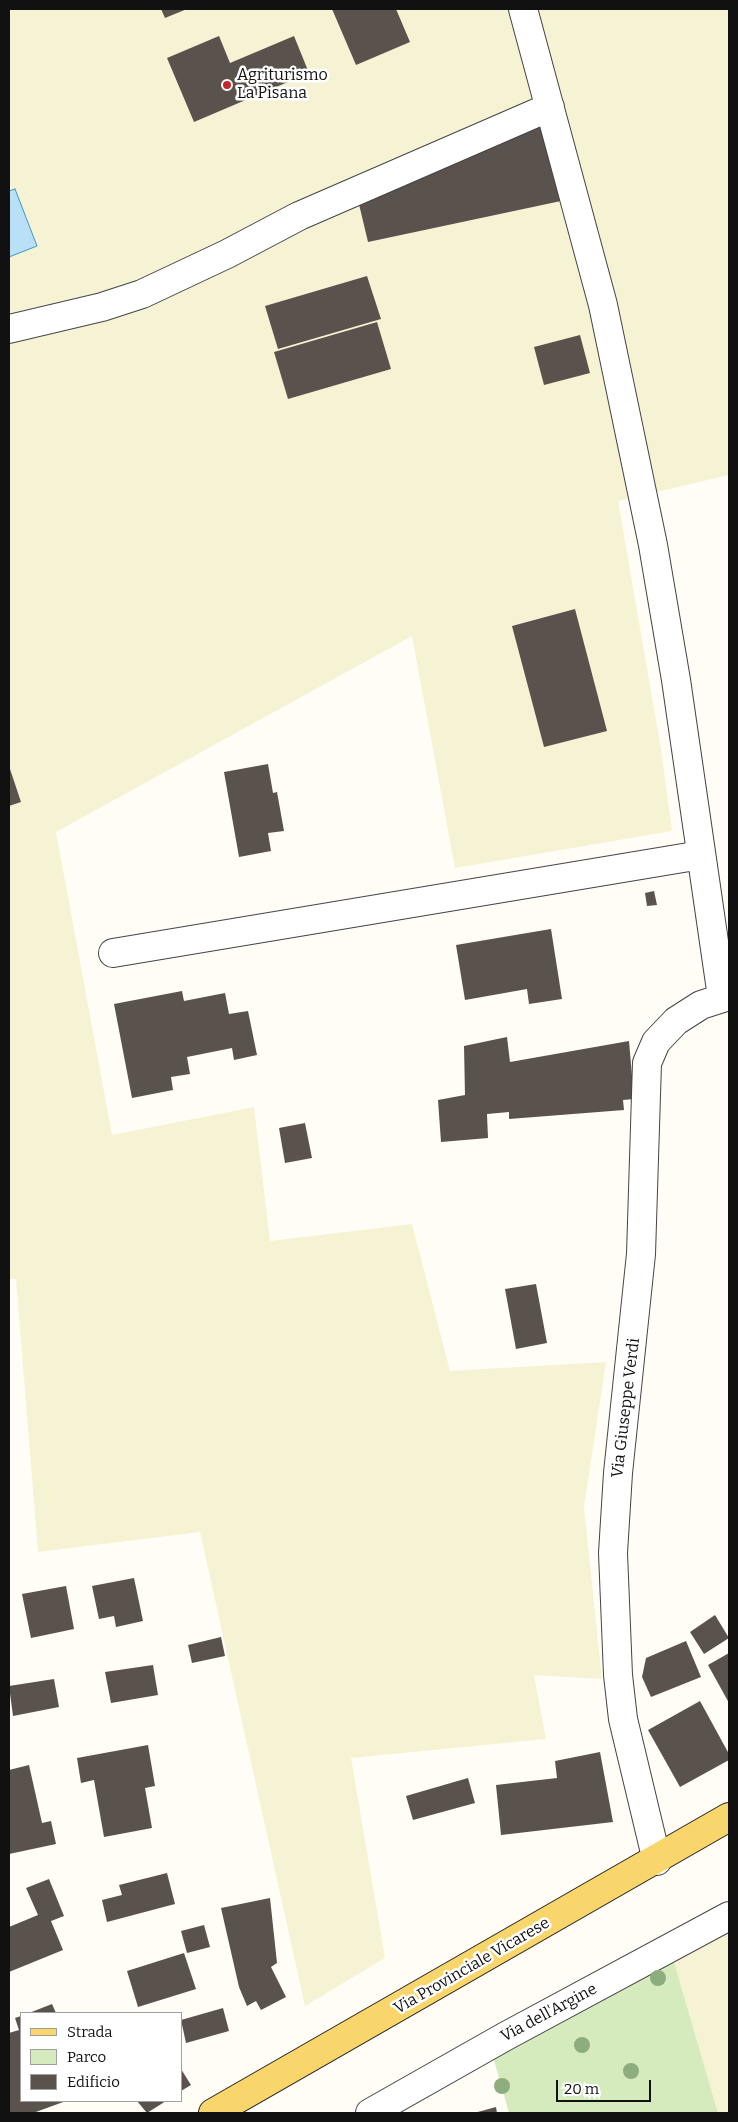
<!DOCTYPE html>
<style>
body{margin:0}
#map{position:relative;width:738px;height:2122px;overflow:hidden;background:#fffdf5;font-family:Bitter,serif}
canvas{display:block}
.frame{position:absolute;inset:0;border:10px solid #111;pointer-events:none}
.legend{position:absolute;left:20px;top:2012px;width:162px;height:90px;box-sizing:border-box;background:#fff;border:1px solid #a0a0a0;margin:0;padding:6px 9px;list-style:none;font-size:15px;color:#111}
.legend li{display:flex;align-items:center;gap:10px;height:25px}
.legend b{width:25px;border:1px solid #a0a0a0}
.scale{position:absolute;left:556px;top:2080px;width:95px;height:22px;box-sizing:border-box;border:2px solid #111;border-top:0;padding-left:6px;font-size:15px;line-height:18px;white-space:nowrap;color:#111;-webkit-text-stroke:4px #fff;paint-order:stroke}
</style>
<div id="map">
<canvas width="738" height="2122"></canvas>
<div class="frame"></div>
<ul class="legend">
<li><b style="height:6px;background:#f9d66b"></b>Strada</li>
<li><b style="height:14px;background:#d5ebbd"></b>Parco</li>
<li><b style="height:14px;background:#5a524d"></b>Edificio</li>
</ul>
<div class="scale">20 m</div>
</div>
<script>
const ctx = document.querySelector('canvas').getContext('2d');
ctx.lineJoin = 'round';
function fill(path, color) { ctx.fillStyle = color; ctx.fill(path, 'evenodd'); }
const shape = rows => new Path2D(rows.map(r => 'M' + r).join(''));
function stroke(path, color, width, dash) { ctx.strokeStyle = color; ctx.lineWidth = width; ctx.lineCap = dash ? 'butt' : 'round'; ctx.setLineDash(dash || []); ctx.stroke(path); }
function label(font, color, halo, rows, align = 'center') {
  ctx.font = font + ' Bitter,serif'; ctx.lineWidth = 5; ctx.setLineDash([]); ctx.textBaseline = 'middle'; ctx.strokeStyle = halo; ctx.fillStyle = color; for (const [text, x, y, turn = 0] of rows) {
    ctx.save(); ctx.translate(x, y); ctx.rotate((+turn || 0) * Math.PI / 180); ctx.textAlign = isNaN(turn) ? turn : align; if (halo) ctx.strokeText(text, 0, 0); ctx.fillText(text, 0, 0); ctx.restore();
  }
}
fill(shape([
 [9,9,729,9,729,475,618,501,661,749,672,831,455,868,412,636,56,832,112,1135,254,1107,270,1241,412,1224,450,1371,606,1362,584,1507,602,1679,534,1675,546,1739,351,1758,385,1958,305,2006,200,1532,38,1552,16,1279,9,1279],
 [729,1924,729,2113,718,2113,672,1955]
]), '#f6f3d4');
fill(shape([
 [672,1955,718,2113,509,2113,492,2053]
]), '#d5ebbd');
const water = shape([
 [15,189,37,246,9,257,9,191,15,189]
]);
fill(water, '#b9e0f7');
stroke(water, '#3f96cf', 1);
fill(shape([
 [161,9,187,9,165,18],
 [332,9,396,9,410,42,356,65],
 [219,36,230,63,294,36,309,73,194,122,167,58],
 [542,122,561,201,368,242,358,200],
 [367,276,381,319,278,349,265,306],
 [377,322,391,369,288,399,274,352],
 [580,335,590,373,544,385,534,347],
 [575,609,607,731,544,747,512,626],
 [268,764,273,793,277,792,284,831,268,833,271,851,239,857,224,772],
 [9,766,21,802,9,806],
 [654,891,657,905,647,906,645,893],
 [551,929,562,999,529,1004,527,989,465,1000,456,945],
 [182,991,184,1001,225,993,229,1014,248,1011,257,1055,234,1060,232,1048,187,1057,190,1074,171,1077,173,1090,132,1098,114,1004],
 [507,1037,510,1062,629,1041,634,1099,623,1100,624,1110,509,1119,509,1112,487,1114,488,1138,441,1142,438,1100,465,1095,464,1046],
 [305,1123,312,1158,285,1163,279,1128],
 [536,1284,547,1343,516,1349,505,1289],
 [134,1578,143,1621,116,1627,114,1616,99,1619,92,1586],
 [66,1586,74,1629,31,1638,22,1594],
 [715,1615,729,1638,704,1654,690,1632],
 [221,1637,225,1656,192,1663,188,1645],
 [686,1641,701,1677,651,1697,642,1677,646,1658],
 [729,1653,729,1703,708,1665],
 [153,1665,158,1695,111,1703,105,1672],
 [54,1679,59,1707,13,1716,9,1686],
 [700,1701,729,1754,729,1760,680,1787,648,1730],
 [148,1745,155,1786,145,1788,152,1828,104,1837,94,1780,81,1783,77,1758],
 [600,1752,613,1822,501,1835,496,1785,557,1778,555,1761],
 [29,1765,42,1823,51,1821,56,1844,9,1854,9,1770],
 [468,1778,475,1803,413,1820,406,1796],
 [167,1873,175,1904,107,1922,102,1900,122,1895,119,1885],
 [49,1879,64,1916,51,1921,63,1950,9,1972,9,1927,38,1915,26,1888],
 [270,1898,277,1963,271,1967,286,1997,261,2010,256,2001,247,2006,239,1987,221,1908],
 [204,1925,210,1947,187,1953,181,1931],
 [184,1953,196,1989,138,2007,127,1971],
 [52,2004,56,2013,29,2013],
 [223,2008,229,2031,186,2043,181,2020],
 [21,2016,21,2101,66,2101,33,2113,9,2113,9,2033,19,2030,15,2018],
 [181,2069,191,2085,181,2091],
 [137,2101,166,2101,147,2113],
 [496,2107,497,2113,474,2113]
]), '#5a524d');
const minor = shape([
 [523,9,603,305,653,545,676,680,722,997],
 [9,329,102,307,142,294,227,254,299,216,550,107],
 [113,953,701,855],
 [657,1861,623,1719,618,1675,613,1553,618,1473,641,1254,647,1063,656,1042,676,1021,701,1005,729,996],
 [370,2113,506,2036,729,1916]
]);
const major = shape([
 [213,2113,729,1817]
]);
stroke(minor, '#444', 30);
stroke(major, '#222', 30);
stroke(minor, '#fff', 28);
stroke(major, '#f9d66b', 28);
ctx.fillStyle = '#8dad7f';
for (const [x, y] of [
 [658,1978],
 [582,2045],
 [631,2071],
 [502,2086]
]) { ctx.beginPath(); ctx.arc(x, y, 8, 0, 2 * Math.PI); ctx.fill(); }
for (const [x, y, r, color] of [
 [227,85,5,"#c4262e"]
]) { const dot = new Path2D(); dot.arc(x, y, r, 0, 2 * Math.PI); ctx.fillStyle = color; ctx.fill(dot); stroke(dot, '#fff', 2); }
label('16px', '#111', '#fff', [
 ["Agriturismo",237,76],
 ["La Pisana",237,94]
], 'left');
label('16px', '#111', '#fff', [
 ["Via Giuseppe Verdi",626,1408,-83],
 ["Via Provinciale Vicarese",472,1966,-30],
 ["Via dell'Argine",549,2013,-28]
]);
</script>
